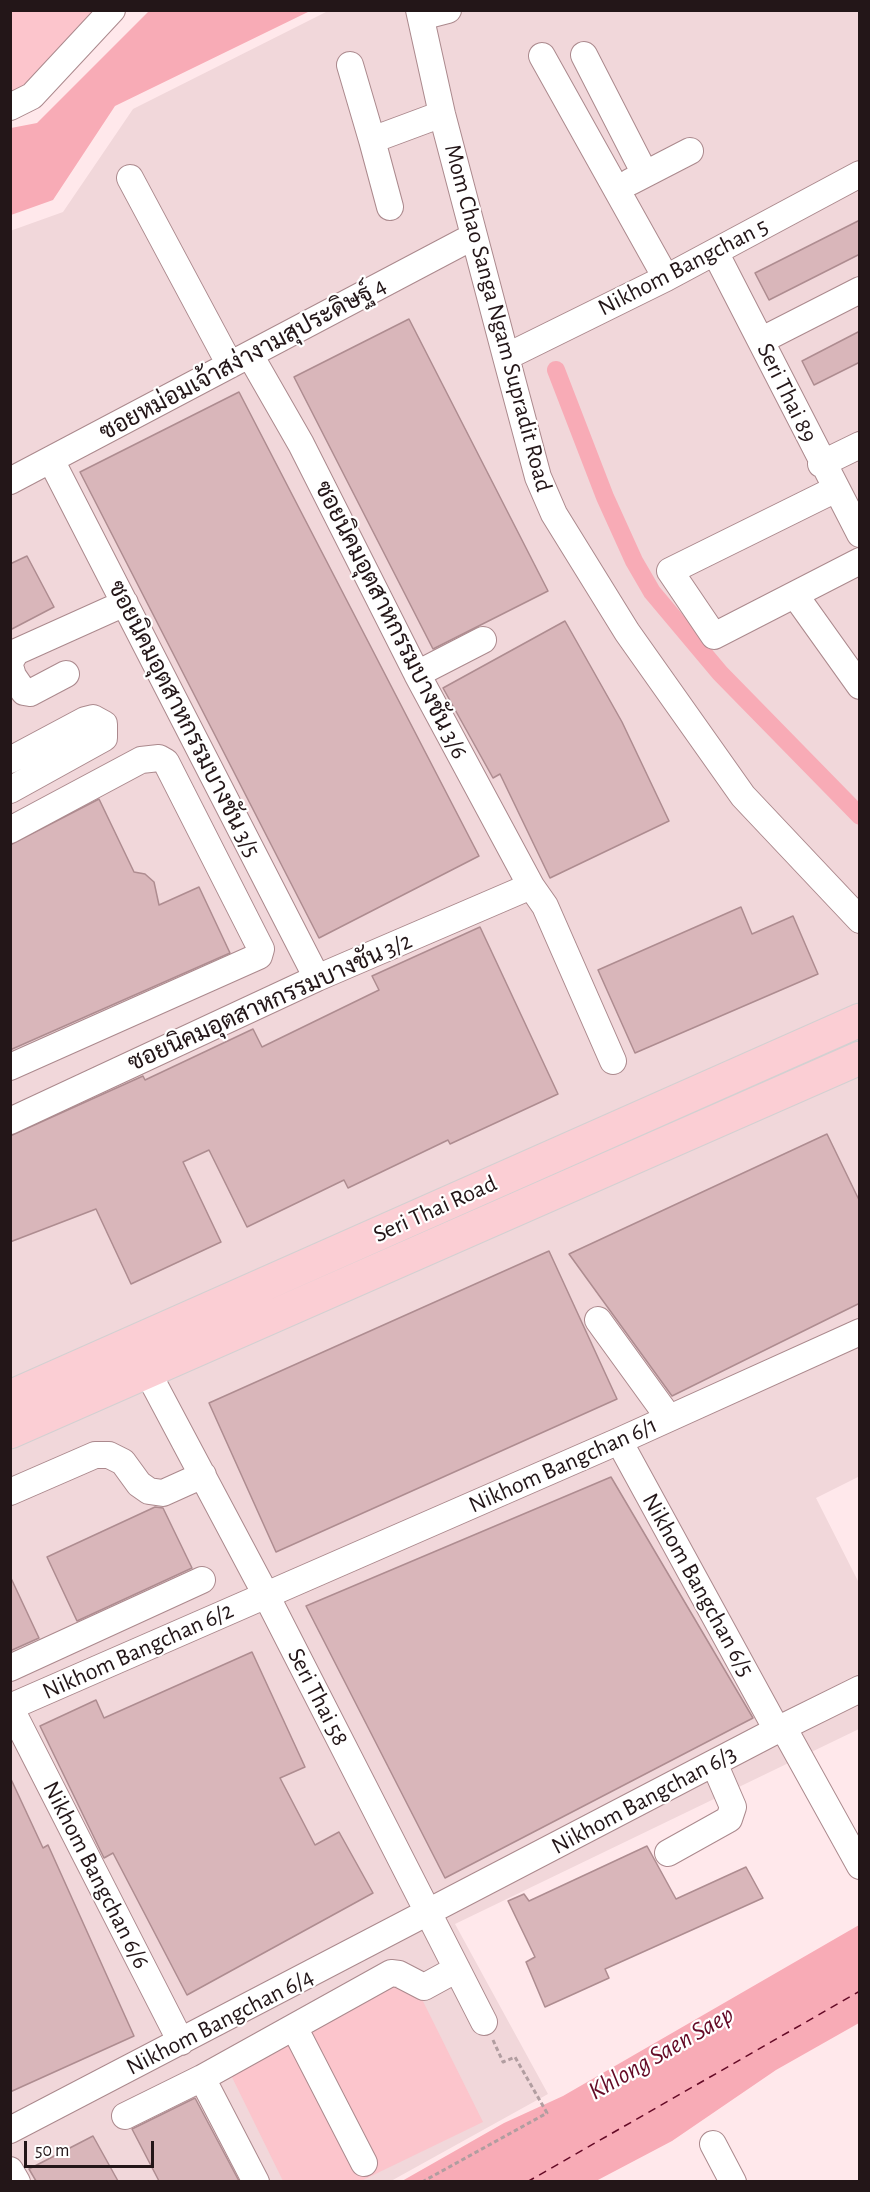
<!DOCTYPE html>
<meta charset="utf-8">
<style>
body{margin:0}
#map{position:relative;width:870px;height:2192px;overflow:hidden;background:#ffe8eb;font-family:"Alegreya Sans",sans-serif}
canvas{display:block}
.frame{position:absolute;inset:0;border:12px solid #231618;pointer-events:none}
.scale{position:absolute;left:24px;top:2141px;width:130px;height:27px;box-sizing:border-box;border:3px solid #231618;border-top:0;padding-left:8px;font-size:18px;line-height:21px;white-space:nowrap;color:#231618;-webkit-text-stroke:4px #fff;paint-order:stroke}
</style>
<div id="map">
<canvas width="870" height="2192"></canvas>
<div class="frame"></div>
<div class="scale">50 m</div>
</div>
<script>
const ctx = document.querySelector('canvas').getContext('2d');
ctx.lineJoin = 'round';
function fill(path, color) { ctx.fillStyle = color; ctx.fill(path, 'evenodd'); }
const shape = rows => new Path2D(rows.map(r => 'M' + r).join(''));
function stroke(path, color, width, dash) { ctx.strokeStyle = color; ctx.lineWidth = width; ctx.lineCap = dash ? 'butt' : 'round'; ctx.setLineDash(dash || []); ctx.stroke(path); }
function label(font, color, halo, rows, align = 'center') {
  ctx.font = font + ' "Alegreya Sans",Sarabun,sans-serif'; ctx.lineWidth = 4.5; ctx.setLineDash([]); ctx.textBaseline = 'middle'; ctx.strokeStyle = halo; ctx.fillStyle = color; for (const [text, x, y, turn = 0] of rows) {
    ctx.save(); ctx.translate(x, y); ctx.rotate((+turn || 0) * Math.PI / 180); ctx.textAlign = isNaN(turn) ? turn : align; if (halo) ctx.strokeText(text, 0, 0); ctx.fillText(text, 0, 0); ctx.restore();
  }
}
fill(shape([
 [328,11,859,11,860,1476,816,1498,859,1583,859,1729,455,1924,548,2094,391,2181,11,2181,10,231,63,212,133,109]
]), '#f1d7da');
fill(shape([
 [11,11,100,11,22,91,11,93],
 [409,1973,483,2122,361,2181,283,2181,225,2063]
]), '#fcc5cc');
fill(shape([
 [150,10,310,11,115,106,53,200,11,215,11,128,37,123],
 [859,1925,859,2023,776,2070,672,2141,596,2181,402,2181,504,2123,563,2096]
]), '#f8abb6');
stroke(shape([
 [556,370,605,497,634,561,652,592,720,673,860,816]
]), '#f8abb6', 18);
stroke(shape([
 [527,2182,860,1991]
]), '#640a26', 1.5, [8, 6]);
const building = shape([
 [860,220,860,254,769,300,755,273,860,220],
 [409,319,548,591,433,649,294,377,409,319],
 [860,331,860,362,814,385,802,361,860,331],
 [239,392,479,856,319,938,80,472,239,392],
 [27,556,54,607,10,630,10,564,27,556],
 [565,621,622,722,669,821,550,878,500,774,493,778,443,688,565,621],
 [99,799,134,872,145,874,154,882,159,905,199,887,230,953,10,1050,10,845,99,799],
 [741,907,752,934,793,916,818,974,635,1053,598,970,741,907],
 [480,927,558,1094,450,1144,448,1140,348,1188,344,1180,247,1227,209,1150,183,1162,221,1242,131,1284,96,1209,10,1242,10,1136,143,1076,145,1080,253,1029,262,1047,379,990,372,976,480,927],
 [827,1134,860,1202,860,1303,672,1396,569,1254,827,1134],
 [549,1251,617,1399,276,1552,209,1403,549,1251],
 [611,1477,753,1718,445,1878,306,1606,611,1477],
 [155,1507,163,1508,192,1568,77,1621,47,1557,155,1507],
 [10,1576,39,1638,10,1651,10,1576],
 [252,1652,305,1767,280,1778,315,1845,339,1832,373,1893,187,1995,113,1853,104,1858,40,1726,96,1700,104,1718,252,1652],
 [10,1777,43,1848,48,1845,134,2036,10,2092,10,1777],
 [647,1846,676,1899,746,1867,763,1898,605,1969,609,1978,545,2007,526,1962,535,1957,508,1901,524,1894,529,1901,647,1846],
 [195,2098,239,2181,159,2181,132,2129,195,2098],
 [93,2136,118,2181,36,2181,29,2169,93,2136]
]);
fill(building, '#d9b6ba');
stroke(building, '#ae8c90', 1.5);
const minor = shape([
 [419,10,442,114,506,357,538,477,554,514,627,632,743,796,860,920],
 [421,17,448,10],
 [584,55,645,174],
 [542,56,666,278],
 [350,65,372,140,442,114],
 [10,107,32,96,112,10],
 [372,140,390,207],
 [130,178,230,365],
 [630,182,690,151],
 [715,252,860,534],
 [762,340,860,290],
 [250,355,301,444,417,674,531,886,545,906,613,1061],
 [506,357,666,278,860,174],
 [51,460,317,978],
 [821,464,860,445],
 [10,481,474,236],
 [836,489,670,571,714,636,860,561],
 [795,595,860,686],
 [10,662,16,652,125,603],
 [10,666,13,676,24,692,30,693,66,674],
 [417,674,483,640],
 [10,760,85,720,93,718,104,724,104,738,10,790],
 [10,830,141,760,159,758,166,762,261,949,259,956,10,1067],
 [10,1121,317,978,531,886],
 [598,1320,669,1418],
 [148,1373,266,1595,484,2022],
 [619,1441,777,1730],
 [10,1492,95,1455,109,1455,123,1462,139,1484,149,1491,163,1493,203,1475],
 [10,1668,202,1580],
 [10,1707,619,1441,860,1332],
 [10,1707,181,2042],
 [783,1727,860,1866],
 [668,1853,729,1819,733,1807,714,1763],
 [294,2027,364,2163],
 [202,2078,256,2182],
 [125,2116,202,2078,391,1973,399,1974,424,1987,457,1969],
 [10,2130,777,1730,860,1689],
 [713,2144,733,2182],
 [10,2170,17,2182]
]);
const major = shape([
 [10,1397,860,1020],
 [10,1432,860,1058]
]);
stroke(minor, '#ab898d', 28);
stroke(major, '#d3d0d1', 35);
stroke(shape([
 [422,2182,547,2113,515,2057,503,2062,493,2040]
]), '#b19da0', 3, [4.5, 3]);
stroke(minor, '#fff', 26);
stroke(major, '#fbced4', 33);
label('24px', '#231618', '#fff', [
 ["Nikhom Bangchan 5",683,267,-27],
 ["Mom Chao Sanga Ngam Supradit Road",498,318,75],
 ["ซอยหม่อมเจ้าสง่างามสุประดิษฐ์ 4",243,359,-28],
 ["Seri Thai 89",787,393,64],
 ["ซอยนิคมอุตสาหกรรมบางชัน 3/6",391,620,63],
 ["ซอยนิคมอุตสาหกรรมบางชัน 3/5",184,719,63],
 ["ซอยนิคมอุตสาหกรรมบางชัน 3/2",270,1002,-24],
 ["Seri Thai Road",435,1209,-24],
 ["Nikhom Bangchan 6/1",563,1465,-24],
 ["Nikhom Bangchan 6/5",698,1585,61],
 ["Nikhom Bangchan 6/2",138,1651,-24],
 ["Seri Thai 58",318,1697,63],
 ["Nikhom Bangchan 6/3",644,1800,-28],
 ["Nikhom Bangchan 6/6",96,1875,63],
 ["Nikhom Bangchan 6/4",220,2022,-27]
]);
label('italic 26px', '#640a26', '#fff', [
 ["Khlong Saen Saep",661,2053,-30]
]);
</script>
